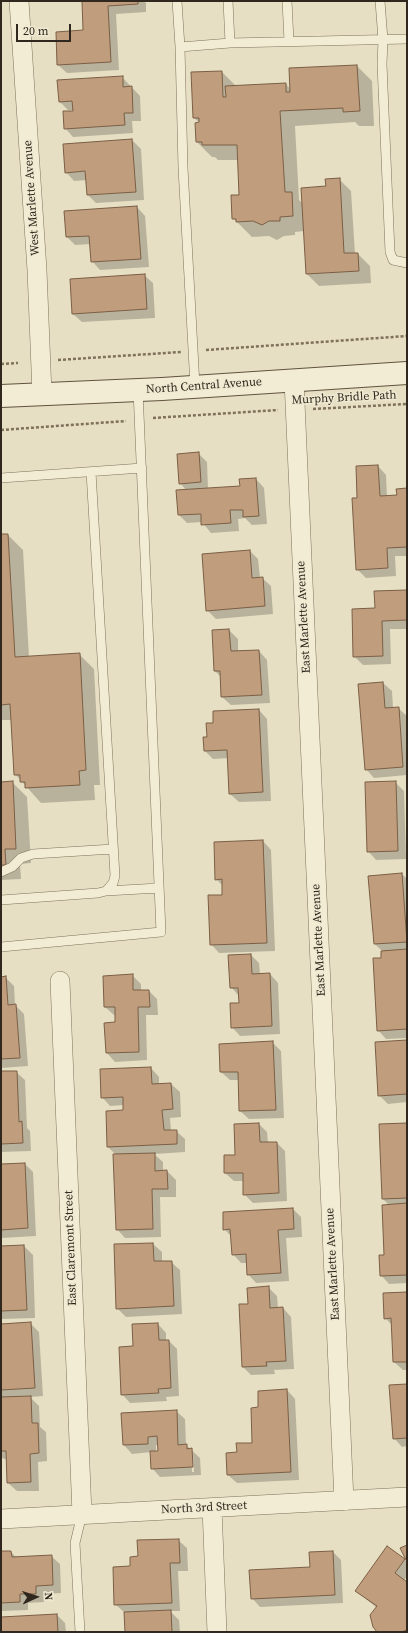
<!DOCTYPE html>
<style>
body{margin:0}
#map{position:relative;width:408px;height:1633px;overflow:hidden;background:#e7dfc3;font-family:"Source Serif 4",serif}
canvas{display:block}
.frame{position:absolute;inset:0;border:2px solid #30281e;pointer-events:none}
.north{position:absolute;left:16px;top:1577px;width:40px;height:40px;-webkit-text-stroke:3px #f0e9d1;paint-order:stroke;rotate:87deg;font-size:11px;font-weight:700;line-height:16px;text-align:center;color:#30281e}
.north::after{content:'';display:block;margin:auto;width:14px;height:18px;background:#30281e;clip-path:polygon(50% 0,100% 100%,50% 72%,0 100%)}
.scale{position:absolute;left:16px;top:24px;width:55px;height:18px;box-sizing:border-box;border:2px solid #30281e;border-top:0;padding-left:5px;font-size:12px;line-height:14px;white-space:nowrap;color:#30281e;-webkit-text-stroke:3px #f0e9d1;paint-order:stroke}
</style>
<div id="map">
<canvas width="408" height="1633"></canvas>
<div class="frame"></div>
<div class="north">N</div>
<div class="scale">20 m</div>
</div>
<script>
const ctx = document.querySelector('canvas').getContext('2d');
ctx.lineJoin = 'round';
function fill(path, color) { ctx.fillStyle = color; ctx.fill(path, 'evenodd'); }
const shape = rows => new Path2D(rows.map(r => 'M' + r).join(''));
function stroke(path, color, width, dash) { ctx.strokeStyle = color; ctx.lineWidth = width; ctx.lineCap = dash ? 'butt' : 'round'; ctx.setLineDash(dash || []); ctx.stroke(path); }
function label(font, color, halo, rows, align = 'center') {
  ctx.font = font + ' "Source Serif 4",serif'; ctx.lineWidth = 3; ctx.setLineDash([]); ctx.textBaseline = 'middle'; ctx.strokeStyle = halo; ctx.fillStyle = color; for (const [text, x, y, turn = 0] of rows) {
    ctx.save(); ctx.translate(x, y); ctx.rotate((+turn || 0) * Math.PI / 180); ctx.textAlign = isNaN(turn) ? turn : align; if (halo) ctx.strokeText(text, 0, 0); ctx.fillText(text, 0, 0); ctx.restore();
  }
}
fill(shape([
 [83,1,143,1,146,3,146,12,116,14,119,70,67,73,58,65,57,33,84,31],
 [357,66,372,81,374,126,359,126,355,122,295,126,299,200,303,204,339,179,351,191,355,254,358,254,370,266,371,283,319,286,307,274,304,231,295,232,295,235,284,236,277,240,269,236,252,237,233,218,240,196,238,160,218,160,215,157,212,157,197,142,200,123,194,118,222,72,237,87,286,84,291,90],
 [122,77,140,96,141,121,132,121,133,133,73,137,65,128,73,110,68,110,60,102],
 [132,140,141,149,144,200,96,203,88,195,87,180,74,181,66,172],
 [137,207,145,216,149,267,100,270,92,261,91,244,75,245,67,237,65,212],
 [144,275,153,283,155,318,82,322,73,314],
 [198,453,207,462,208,489,241,487,256,479,264,488,267,524,252,525,245,518,238,519,239,531,211,533,202,522,187,523,179,515,187,491,180,483],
 [378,466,386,475,387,497,398,496,407,489,407,556,395,556,396,576,366,578,357,569,358,499],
 [1,535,8,535,23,550,29,657,79,654,94,669,100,785,94,785,95,800,41,803,15,774,12,720,1,720],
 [250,551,258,559,260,578,262,578,271,586,273,614,216,619,207,610],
 [407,591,407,629,390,629,391,664,363,665,354,656,376,609],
 [229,630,238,639,238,652,259,651,267,660,270,703,231,705,222,697,222,678,215,671,213,631],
 [383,683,392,691,393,708,398,708,407,716,407,775,374,778,366,769,359,685],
 [259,710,267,719,271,801,239,802,230,794,229,758,213,759,205,751,208,738,214,724],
 [12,782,27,797,31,863,20,864,21,879,1,880,1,783],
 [395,782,404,791,406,859,376,860,368,851],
 [263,841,271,850,275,951,219,953,211,944,223,896,223,886,216,879],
 [402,874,407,879,407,1038,386,1039,378,1030,382,951,375,944,369,877],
 [251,955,259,963,260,974,270,974,278,983,280,1034,240,1036,232,1027,240,1004,239,996,231,987],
 [132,975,141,984,141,991,149,991,157,999,158,1015,146,1015,147,1060,115,1062,107,1053,105,1024,116,1023,116,1015,114,1015,105,1007],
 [5,977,14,986,15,1005,24,1014,28,1066,1,1068,1,978],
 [407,1041,407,1102,388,1104,379,1095],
 [272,1042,281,1051,284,1118,249,1119,240,1111,239,1080,230,1080,221,1072],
 [151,1068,159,1077,159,1084,171,1084,180,1092,181,1117,170,1118,171,1131,176,1131,185,1139,185,1152,154,1154,163,1162,163,1171,167,1171,176,1180,176,1197,160,1197,161,1237,125,1238,117,1229,116,1155,108,1147,124,1111,124,1105,110,1106,102,1097],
 [1,1072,16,1072,25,1080,27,1128,30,1131,31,1151,1,1152],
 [259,1124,267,1132,268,1143,277,1143,285,1151,287,1201,253,1203,244,1194,244,1181,234,1181,225,1173],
 [407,1124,407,1283,389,1284,381,1275,385,1256,389,1205,383,1199],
 [25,1164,33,1172,36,1236,1,1238,1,1165],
 [293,1209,301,1217,302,1237,286,1238,289,1281,256,1283,248,1274,247,1263,241,1263,233,1254,232,1237,224,1229],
 [153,1244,162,1252,162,1262,171,1262,180,1270,182,1314,126,1317,117,1308],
 [24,1246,33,1255,35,1318,1,1319,1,1247],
 [268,1287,277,1296,278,1308,283,1308,291,1317,294,1369,274,1370,275,1374,251,1375,243,1367,249,1305],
 [407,1293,407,1370,403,1370,394,1362,393,1326,385,1318],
 [30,1323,39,1332,43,1396,30,1397,39,1406,40,1427,46,1432,47,1461,38,1462,39,1491,17,1491,8,1483,7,1459,4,1459,1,1457,1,1325],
 [158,1324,166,1333,166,1341,169,1341,177,1349,179,1396,166,1397,167,1401,130,1403,122,1394,134,1347],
 [407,1385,407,1446,402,1447,394,1438],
 [287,1390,295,1399,299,1480,237,1483,228,1475,238,1453,253,1444,259,1408],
 [176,1411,185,1419,186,1445,200,1458,201,1475,160,1477,152,1468,151,1452,132,1454,124,1445,122,1414],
 [156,1445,158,1445,159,1452,156,1452],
 [191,1451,193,1453,194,1472,192,1472],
 [178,1540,187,1548,188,1571,178,1571,180,1611,170,1611,179,1620,180,1632,126,1632,125,1613,115,1604,139,1557],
 [387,1547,407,1562,407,1576,404,1581,407,1583,407,1632,378,1632,377,1608,356,1591],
 [1,1552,11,1552,17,1558,51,1556,60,1564,61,1593,44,1594,44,1602,28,1603,28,1610,1,1611],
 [333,1552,341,1560,343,1603,260,1607,252,1598,311,1568],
 [57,1615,65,1623,66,1632,1,1632,1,1618]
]), '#0003');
const building = shape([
 [82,1,138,1,138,4,108,6,111,62,57,65,56,32,83,30,82,1],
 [357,65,360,111,343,112,343,108,280,111,285,192,292,192,293,216,280,217,280,221,269,221,262,225,253,221,236,222,236,219,232,219,231,195,239,195,237,145,202,145,202,142,196,142,195,123,199,122,199,118,193,118,191,72,222,71,223,97,226,97,225,86,286,83,286,92,290,92,289,68,357,65],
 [123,76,123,87,132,86,133,113,124,113,125,125,64,129,63,111,73,111,72,101,59,102,57,80,123,76],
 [132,139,136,192,87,195,85,171,65,173,63,144,132,139],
 [340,178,344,253,358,253,359,271,306,274,301,188,326,186,325,179,340,178],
 [137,206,141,259,91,262,89,236,66,237,64,211,137,206],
 [145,274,147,309,72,314,70,279,145,274],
 [199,452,201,482,179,484,177,454,199,452],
 [378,465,380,496,397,495,396,489,407,488,407,547,387,548,388,568,356,570,352,498,357,498,356,466,378,465],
 [256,478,259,516,243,517,243,510,230,510,231,523,201,525,201,514,178,515,176,490,240,486,239,479,256,478],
 [1,534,8,534,15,657,80,653,86,770,79,771,80,785,25,788,25,782,20,782,20,775,14,775,10,704,1,705,1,534],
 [250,550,252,578,263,577,265,606,206,611,202,554,250,550],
 [407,590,407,620,382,621,383,656,353,657,352,609,375,608,374,591,407,590],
 [229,629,231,651,259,650,262,695,221,697,220,671,214,671,212,630,229,629],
 [383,682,385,708,399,707,403,767,365,770,358,684,383,682],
 [259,709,263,792,229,794,227,750,204,751,203,737,207,737,206,723,213,723,213,711,259,709],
 [13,781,16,849,5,849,6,865,1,865,1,782,13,781],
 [396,781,398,851,367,852,365,782,396,781],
 [263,840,267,943,210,945,208,895,222,895,222,879,215,880,214,842,263,840],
 [402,873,407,942,374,944,368,876,402,873],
 [407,949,407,1029,377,1031,373,958,381,958,381,951,407,949],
 [251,954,252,974,270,973,272,1026,231,1028,230,1003,239,1003,238,988,230,988,228,955,251,954],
 [133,974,133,990,149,990,150,1007,138,1007,139,1052,106,1053,104,1023,115,1022,115,1007,104,1007,103,976,133,974],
 [6,976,8,1005,16,1004,20,1058,1,1059,1,977,6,976],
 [407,1040,407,1094,378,1096,375,1042,407,1040],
 [273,1041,276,1110,239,1111,238,1072,220,1072,219,1044,273,1041],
 [151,1067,152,1084,171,1083,173,1109,162,1110,164,1130,177,1130,177,1144,107,1147,106,1111,123,1110,123,1097,101,1098,100,1069,151,1067],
 [1,1071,17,1071,19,1122,22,1121,23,1143,1,1144,1,1071],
 [259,1123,260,1142,277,1142,279,1193,243,1195,243,1173,224,1173,224,1155,235,1155,234,1124,259,1123],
 [407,1123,407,1198,382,1199,379,1124,407,1123],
 [155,1153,155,1171,167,1170,168,1189,152,1189,153,1229,116,1230,113,1154,155,1153],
 [25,1163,28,1228,1,1230,1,1164,25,1163],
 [407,1203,407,1275,380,1276,379,1255,384,1255,382,1205,407,1203],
 [293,1208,294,1229,278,1230,281,1273,247,1275,246,1254,232,1255,230,1229,223,1230,223,1212,293,1208],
 [153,1243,154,1261,172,1261,174,1306,116,1309,114,1244,153,1243],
 [24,1245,27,1310,1,1311,1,1246,24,1245],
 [269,1286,270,1308,283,1307,286,1361,266,1362,267,1366,242,1367,239,1304,248,1304,247,1288,269,1286],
 [407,1292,407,1362,393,1362,391,1318,384,1319,383,1293,407,1292],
 [31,1322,35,1388,1,1390,1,1324,31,1322],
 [158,1323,159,1340,169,1340,171,1388,158,1389,159,1393,121,1395,119,1347,133,1346,132,1324,158,1323],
 [407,1384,407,1438,393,1439,389,1385,407,1384],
 [287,1389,291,1472,227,1475,226,1453,237,1452,236,1443,252,1443,251,1408,258,1407,258,1391,287,1389],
 [31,1396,32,1423,38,1423,39,1453,30,1454,31,1482,7,1483,6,1451,1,1451,1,1397,31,1396],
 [177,1410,178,1445,187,1444,187,1449,192,1448,193,1467,151,1469,150,1451,158,1451,157,1436,148,1437,148,1444,123,1445,121,1413,177,1410],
 [179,1539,180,1563,170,1563,172,1603,114,1605,113,1567,130,1566,130,1557,138,1556,137,1540,179,1539],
 [407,1545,407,1562,400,1548,407,1545],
 [387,1546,405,1559,395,1573,407,1582,407,1630,401,1632,377,1632,373,1627,370,1615,377,1606,355,1591,387,1546],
 [1,1551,11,1551,12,1557,52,1555,53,1585,36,1586,36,1594,20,1594,20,1602,1,1603,1,1551],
 [333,1551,335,1595,251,1599,249,1570,310,1567,309,1552,333,1551],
 [171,1610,172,1632,125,1632,124,1612,171,1610],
 [57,1614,58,1632,1,1632,1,1617,57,1614]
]);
fill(building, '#c09e7d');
stroke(building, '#7a5e45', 1);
const service = shape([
 [177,1,180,47],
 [228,1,230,43],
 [287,1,289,41],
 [380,1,383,40,382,64,390,252,393,260,407,263],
 [195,386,183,168,180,47,230,43,407,39],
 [1,478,142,468],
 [1,872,12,867,21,858,33,854,113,849],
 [106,891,159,888],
 [1,900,98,893,106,891,113,883,115,876,91,472],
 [1,947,161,932,138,390],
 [80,1632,75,1543,82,1514]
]);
const minor = shape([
 [19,1,37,270,42,394],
 [294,380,344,1501],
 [60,981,82,1514],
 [212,1508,217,1632],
 [1,1519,407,1497]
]);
const secondary = shape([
 [1,396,162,389,407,373]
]);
stroke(service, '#7f715c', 10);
stroke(minor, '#7f715c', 20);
stroke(secondary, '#60523f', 24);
stroke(shape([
 [206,350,407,336],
 [58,360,181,352],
 [1,364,18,363],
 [313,409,407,404],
 [153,418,278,410],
 [1,430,126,421]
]), '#7f715c', 2.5, [3, 2]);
stroke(service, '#f3ecd4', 9);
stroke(minor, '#f3ecd4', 19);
stroke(secondary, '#f3ecd4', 22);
label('12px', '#30281e', '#f0e9d1', [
 ["West Marlette Avenue",32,198,-94],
 ["North Central Avenue",204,386,-4],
 ["Murphy Bridle Path",344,398,-3],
 ["East Marlette Avenue",304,617,-93],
 ["East Marlette Avenue",319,940,-93],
 ["East Claremont Street",71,1248,-92],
 ["East Marlette Avenue",333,1264,-93],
 ["North 3rd Street",204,1508,-3]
]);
</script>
